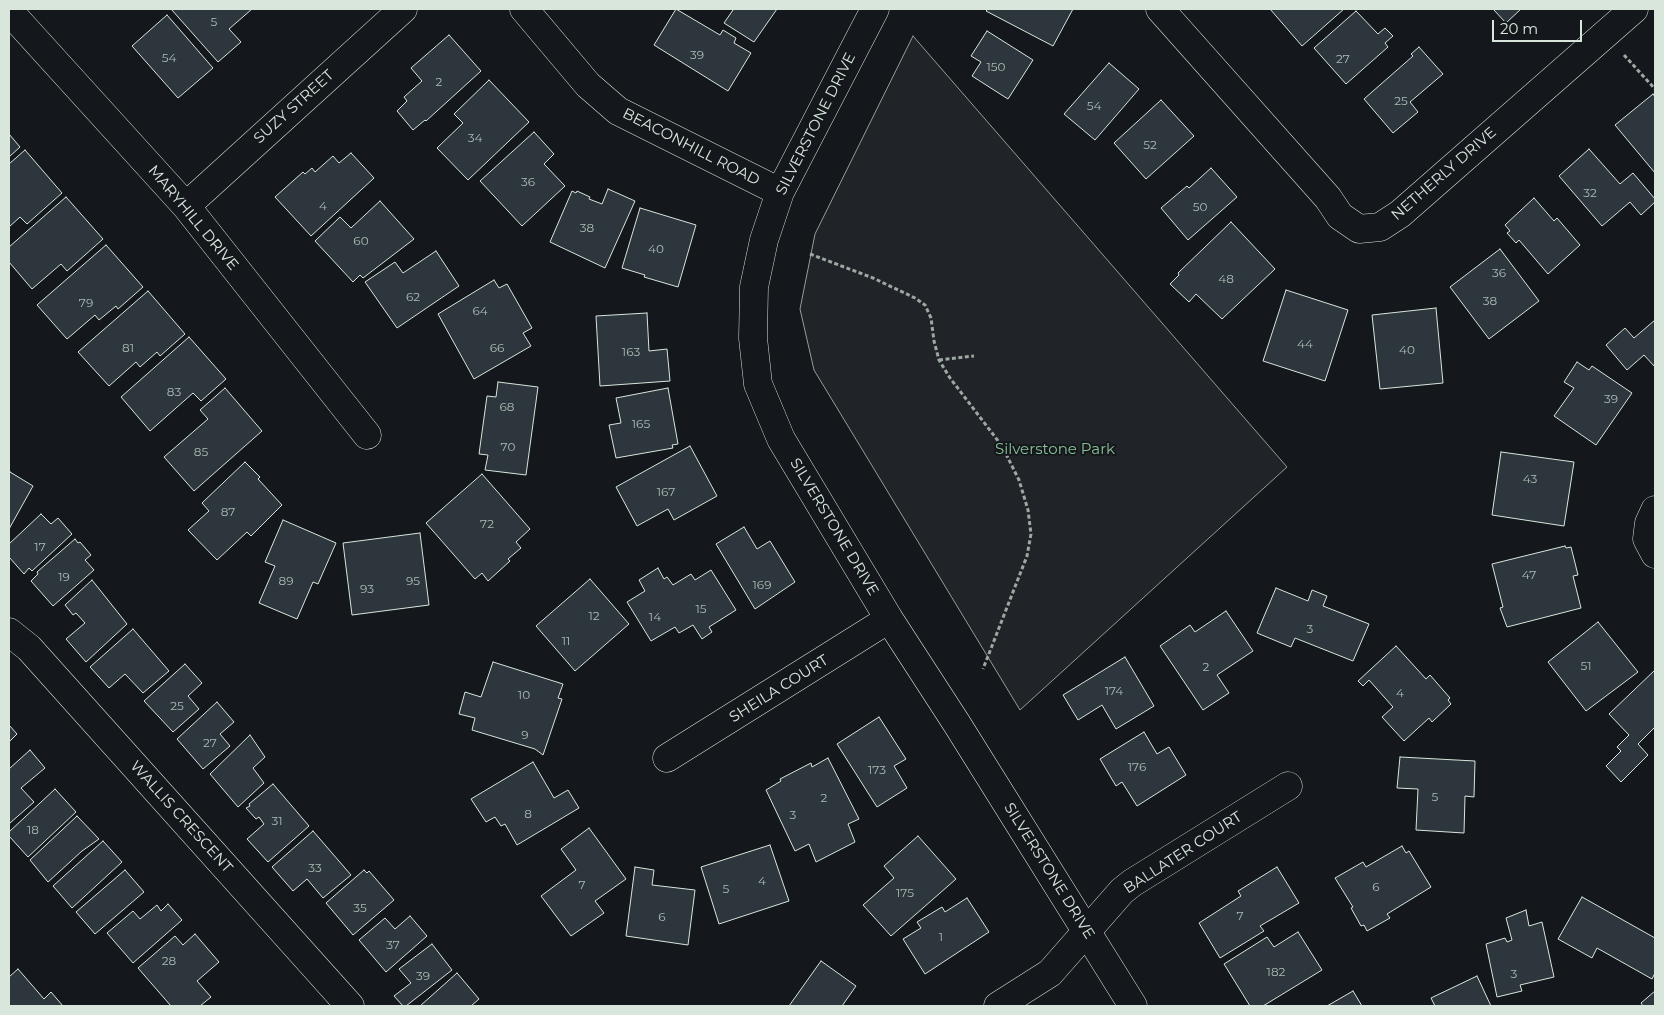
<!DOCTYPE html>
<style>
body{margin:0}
#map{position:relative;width:1664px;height:1015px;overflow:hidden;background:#14181c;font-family:Montserrat,sans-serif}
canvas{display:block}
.frame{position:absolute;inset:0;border:10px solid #d8e6dc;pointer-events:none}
.scale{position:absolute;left:1492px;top:20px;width:90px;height:22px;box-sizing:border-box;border:2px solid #d8e6dc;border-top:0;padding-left:6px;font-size:15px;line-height:18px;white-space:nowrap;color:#d8e6dc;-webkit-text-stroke:4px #14181c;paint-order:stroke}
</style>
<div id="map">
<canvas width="1664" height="1015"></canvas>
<div class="frame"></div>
<div class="scale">20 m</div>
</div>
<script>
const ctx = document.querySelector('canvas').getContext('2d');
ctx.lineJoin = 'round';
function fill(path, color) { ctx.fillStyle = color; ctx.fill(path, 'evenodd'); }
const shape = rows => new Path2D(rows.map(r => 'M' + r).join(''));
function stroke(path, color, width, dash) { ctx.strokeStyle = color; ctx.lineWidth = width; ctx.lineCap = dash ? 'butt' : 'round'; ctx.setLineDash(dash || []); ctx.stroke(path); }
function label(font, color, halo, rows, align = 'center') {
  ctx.font = font + ' Montserrat,sans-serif'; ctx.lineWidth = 4; ctx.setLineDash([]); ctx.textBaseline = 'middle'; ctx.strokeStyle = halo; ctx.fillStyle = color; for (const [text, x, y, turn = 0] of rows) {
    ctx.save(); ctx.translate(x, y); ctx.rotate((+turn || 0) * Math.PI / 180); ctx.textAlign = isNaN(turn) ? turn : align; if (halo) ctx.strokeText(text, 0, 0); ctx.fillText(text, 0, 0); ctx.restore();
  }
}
const green = shape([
 [913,36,1287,467,1020,710,814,370,800,309,815,234,913,36]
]);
fill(green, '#202428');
stroke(green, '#939e99', 1);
const building = shape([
 [171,9,252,9,229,29,241,42,218,62,171,9],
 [676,9,720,35,723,30,736,38,734,43,751,53,728,91,654,45,676,9],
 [730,9,777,9,754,42,724,23,733,10,730,9],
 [988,9,1073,9,1053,46,986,11,988,9],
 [1270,9,1344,9,1302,46,1270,9],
 [1493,9,1521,9,1506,23,1493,9],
 [1356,11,1378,34,1385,28,1393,36,1385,43,1388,47,1346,84,1314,48,1356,11],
 [167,15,213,68,178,98,132,46,167,15],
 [987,31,1033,60,1008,99,972,76,981,62,971,56,987,31],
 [449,35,481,71,426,121,425,120,413,130,397,111,407,101,404,97,422,81,411,68,449,35],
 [1419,47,1443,74,1410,102,1418,112,1393,133,1364,99,1413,56,1411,54,1419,47],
 [1109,63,1139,89,1095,140,1064,114,1109,63],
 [489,80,529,122,468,180,437,148,463,123,454,114,489,80],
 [1653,94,1655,97,1655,173,1615,125,1653,94],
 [1161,100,1194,136,1146,179,1114,143,1161,100],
 [534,132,554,154,544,164,565,186,522,226,480,181,534,132],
 [9,134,20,147,9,157,9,134],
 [1589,149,1620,184,1633,173,1655,199,1655,202,1641,215,1630,202,1602,226,1559,176,1589,149],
 [25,150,62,193,27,224,20,217,9,227,9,164,25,150],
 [351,153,374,178,311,236,275,197,303,172,305,174,312,168,315,172,333,156,339,163,351,153],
 [1211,168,1237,197,1188,240,1161,208,1187,186,1189,188,1211,168],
 [608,189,635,201,605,268,550,242,572,191,576,193,577,191,590,197,589,199,602,204,608,189],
 [66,197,103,239,67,271,61,264,32,289,9,262,9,247,66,197],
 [1534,198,1554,221,1557,218,1580,245,1548,274,1519,240,1516,243,1507,233,1510,231,1505,225,1534,198],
 [380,201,414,239,363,278,360,275,353,282,315,241,340,217,351,228,380,201],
 [640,208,696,225,678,287,644,277,645,275,622,268,640,208],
 [1231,222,1275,269,1222,319,1196,294,1189,302,1170,284,1179,275,1178,273,1231,222],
 [106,245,143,287,118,309,116,306,99,320,95,315,67,339,37,305,106,245],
 [1500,249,1539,301,1489,339,1450,287,1500,249],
 [436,251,459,286,397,328,365,282,395,262,403,273,436,251],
 [494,280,499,288,507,284,532,328,523,333,531,346,474,379,438,314,494,280],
 [1286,290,1348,310,1325,381,1263,361,1286,290],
 [148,291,185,334,160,356,157,352,140,367,136,362,109,386,78,352,148,291],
 [1436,308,1443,383,1380,389,1372,315,1436,308],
 [647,313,649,351,667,349,670,381,600,386,596,316,647,313],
 [1655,320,1655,367,1644,355,1627,370,1606,345,1625,328,1634,338,1655,320],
 [189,337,226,379,201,401,193,393,150,431,121,397,189,337],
 [1577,362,1589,370,1592,366,1632,393,1596,445,1554,416,1574,388,1564,382,1577,362],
 [498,382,538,387,526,475,485,470,488,455,479,454,487,396,496,397,498,382],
 [225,388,262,431,194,491,164,457,208,419,200,410,225,388],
 [668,388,678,444,672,445,673,448,616,458,609,425,621,423,616,398,668,388],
 [690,446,717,496,674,520,668,509,637,526,616,487,690,446],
 [1501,452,1574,462,1564,526,1492,515,1501,452],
 [245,462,260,477,258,479,282,505,251,536,247,532,217,560,188,530,209,511,202,503,245,462],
 [10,472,33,486,9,529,9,474,10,472],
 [482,474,530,529,516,542,521,548,508,559,510,561,488,581,482,573,475,579,426,523,482,474],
 [41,514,51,524,58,518,72,534,32,571,29,568,24,574,9,557,9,544,41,514],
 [283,520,336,543,318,584,313,582,297,619,259,603,275,566,265,562,283,520],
 [744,527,757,549,770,541,795,582,755,609,716,544,744,527],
 [420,533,429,605,352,615,343,543,420,533],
 [75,539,78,543,80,542,91,555,85,560,94,570,53,606,31,581,38,574,37,572,75,539],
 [1565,546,1566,548,1571,547,1578,575,1573,576,1581,608,1507,627,1500,608,1503,607,1492,564,1565,546],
 [658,568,664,579,667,577,673,585,691,574,695,580,711,570,736,610,709,627,712,632,702,639,693,625,679,633,675,627,651,641,627,602,645,591,639,580,658,568],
 [590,579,629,624,575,671,536,626,590,579],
 [92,580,127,624,86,662,66,639,85,623,76,613,73,615,65,605,92,580],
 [1276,588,1308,601,1312,590,1327,596,1323,606,1369,624,1353,661,1295,638,1291,647,1257,633,1276,588],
 [1226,611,1253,651,1217,675,1229,693,1203,710,1160,646,1190,625,1195,632,1226,611],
 [1598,622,1638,672,1586,711,1548,662,1598,622],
 [133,629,169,671,143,693,125,674,109,688,90,667,133,629],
 [1396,646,1426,679,1430,675,1450,698,1448,700,1451,704,1432,722,1429,718,1404,741,1382,717,1393,707,1369,680,1363,686,1358,681,1396,646],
 [1125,657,1154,706,1116,729,1102,705,1078,720,1063,695,1125,657],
 [493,662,563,684,558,698,562,699,543,755,535,749,472,730,475,718,459,714,465,692,481,697,493,662],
 [185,664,202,683,188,696,199,709,173,732,144,701,185,664],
 [1655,670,1655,727,1638,744,1648,755,1621,782,1606,766,1621,751,1617,747,1629,735,1609,714,1655,670],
 [217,702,234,722,220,734,230,746,203,769,177,739,217,702],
 [879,717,906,759,894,766,907,788,877,807,837,744,879,717],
 [9,725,17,734,9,742,9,725],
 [1144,732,1157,754,1169,747,1186,775,1137,806,1122,782,1116,786,1100,759,1144,732],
 [250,735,265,757,253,768,264,783,238,807,210,774,250,735],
 [30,750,45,768,21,788,34,802,10,823,9,821,9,769,30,750],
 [1400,757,1475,761,1474,797,1465,796,1464,833,1416,830,1418,789,1397,788,1400,757],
 [828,758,859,819,848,824,855,842,816,862,809,844,795,851,766,790,781,781,780,779,811,763,812,767,828,758],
 [533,762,554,798,568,790,579,808,517,845,505,824,501,826,495,817,486,822,471,799,533,762],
 [273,784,309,826,268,862,247,839,264,824,259,817,256,819,246,808,250,806,249,804,273,784],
 [55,789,76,812,28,857,9,836,9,832,55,789],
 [77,816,99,839,82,851,48,882,30,860,77,816],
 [589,828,626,879,595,901,604,913,571,936,541,896,576,870,561,849,589,828],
 [313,831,351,875,323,898,307,879,293,891,272,867,313,831],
 [918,836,956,879,891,936,863,905,894,878,884,866,918,836],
 [103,841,122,862,72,908,53,886,103,841],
 [770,845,789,901,719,924,701,867,770,845],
 [1402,846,1406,853,1409,851,1431,887,1387,914,1390,918,1367,931,1364,925,1361,926,1351,908,1353,907,1335,878,1363,862,1366,867,1402,846],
 [635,867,654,870,652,885,695,890,688,945,626,936,635,867],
 [1277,867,1299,903,1260,926,1264,931,1220,958,1199,923,1241,896,1238,891,1277,867],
 [125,870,144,892,95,934,76,912,125,870],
 [364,870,367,873,369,871,394,900,353,935,326,903,364,870],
 [1582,897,1655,938,1655,973,1652,979,1597,948,1592,958,1558,939,1582,897],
 [967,898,989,932,925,974,903,939,921,928,917,922,942,907,945,912,967,898],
 [168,904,182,920,133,963,107,933,133,911,140,919,157,905,161,911,168,904],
 [1526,910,1529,926,1542,922,1554,977,1520,985,1522,991,1497,997,1486,944,1505,938,1507,942,1512,940,1506,918,1526,910],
 [410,916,427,936,386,972,359,940,385,918,395,929,410,916],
 [1298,932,1322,970,1263,1006,1250,1006,1224,964,1267,937,1274,947,1298,932],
 [195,934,219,962,197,981,211,997,200,1006,171,1006,138,968,175,936,183,945,195,934],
 [432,944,452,970,406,1006,403,1006,394,996,411,983,399,969,432,944],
 [821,961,856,986,842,1006,789,1006,821,961],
 [18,969,44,999,51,992,63,1006,9,1006,9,977,18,969],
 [457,973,479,999,471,1006,420,1006,457,973],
 [1477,976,1491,1006,1435,1006,1431,998,1477,976],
 [1353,991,1362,1006,1327,1006,1353,991],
 [1655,991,1655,1006,1643,1006,1641,1003,1655,991]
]);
fill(building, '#2c363c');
stroke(building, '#d8e6dc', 1);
const minor = shape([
 [524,9,588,85,618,111,780,192],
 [875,9,780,192,764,240,754,287,753,338,758,384,781,439,889,619,957,724,1133,1006],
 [1160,9,1328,198,1340,216,1359,229,1380,227,1400,214,1634,9],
 [9,11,186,206,367,435],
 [186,206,403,9],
 [1655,510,1649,523,1647,539,1655,554],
 [9,632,29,648,350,1006],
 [667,758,889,619],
 [998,1006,1050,973,1122,891,1132,883,1288,786]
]);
stroke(minor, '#d8e6dc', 29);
stroke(shape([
 [1624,55,1655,89],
 [810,254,873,278,915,298,925,305,931,318,934,341,939,360,950,378,1002,446,1019,480,1028,510,1031,534,1027,556,983,669],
 [939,360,974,356]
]), '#9da8a2', 3, [4, 2.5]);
stroke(minor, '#14181c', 28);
label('12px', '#adbab4', null, [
 ["5",214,22],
 ["39",697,55],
 ["54",169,58],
 ["27",1343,59],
 ["150",996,67],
 ["2",439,82],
 ["25",1401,101],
 ["54",1094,106],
 ["34",475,138],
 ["52",1150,145],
 ["36",528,182],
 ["32",1590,193],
 ["4",323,206],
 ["50",1200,207],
 ["38",587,228],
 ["60",361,241],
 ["40",656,249],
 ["36",1499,273],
 ["48",1226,279],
 ["62",413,297],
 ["38",1490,301],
 ["79",86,303],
 ["64",480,311],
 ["44",1305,344],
 ["81",128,348],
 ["66",497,348],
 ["40",1407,350],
 ["163",631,352],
 ["83",174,392],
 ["39",1611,399],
 ["68",507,407],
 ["165",641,424],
 ["70",508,447],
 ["85",201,452],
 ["43",1530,479],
 ["167",666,492],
 ["87",228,512],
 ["72",487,524],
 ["17",40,547],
 ["47",1529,575],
 ["19",64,577],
 ["89",286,581],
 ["95",413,581],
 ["169",762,585],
 ["93",367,589],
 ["15",701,609],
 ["12",594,616],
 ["14",655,617],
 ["3",1310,629],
 ["11",566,641],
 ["51",1586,666],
 ["2",1206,667],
 ["174",1114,691],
 ["4",1400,693],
 ["10",524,695],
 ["25",177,706],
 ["9",525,735],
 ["27",210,743],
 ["176",1137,767],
 ["173",877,770],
 ["5",1435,797],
 ["2",824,798],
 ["8",528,814],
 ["3",793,815],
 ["31",277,821],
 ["18",33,830],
 ["33",315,868],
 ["4",762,881],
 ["7",582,885],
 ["6",1376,887],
 ["5",726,889],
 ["175",905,893],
 ["35",360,908],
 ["7",1240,916],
 ["6",662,917],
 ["1",941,937],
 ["37",393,945],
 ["28",169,961],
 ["182",1276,972],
 ["3",1514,974],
 ["39",423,976]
]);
label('15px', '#d8e6dc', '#14181c', [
 ["SUZY STREET",294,107,-42],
 ["SILVERSTONE DRIVE",816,124,-63],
 ["BEACONHILL ROAD",691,147,27],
 ["NETHERLY DRIVE",1444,174,-41],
 ["MARYHILL DRIVE",193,218,50],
 ["SILVERSTONE DRIVE",834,527,59],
 ["SHEILA COURT",779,689,-32],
 ["WALLIS CRESCENT",181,817,48],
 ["BALLATER COURT",1183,853,-33],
 ["SILVERSTONE DRIVE",1049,871,58]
]);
label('15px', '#8ac095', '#14181c', [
 ["Silverstone Park",1055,450]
]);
</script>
